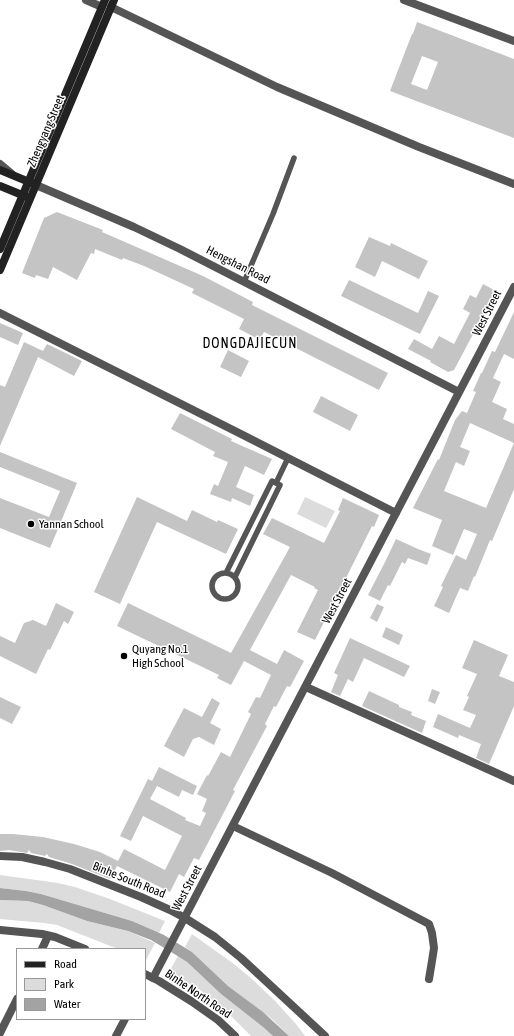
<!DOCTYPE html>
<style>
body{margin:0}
#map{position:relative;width:514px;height:1036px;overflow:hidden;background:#fff;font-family:"Asap Condensed",sans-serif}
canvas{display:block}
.legend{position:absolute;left:16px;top:948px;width:130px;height:72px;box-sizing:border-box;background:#fff;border:1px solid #999;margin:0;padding:5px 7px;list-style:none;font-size:12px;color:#000}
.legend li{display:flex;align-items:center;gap:8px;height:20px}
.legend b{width:20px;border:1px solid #999}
</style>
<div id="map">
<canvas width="514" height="1036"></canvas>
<ul class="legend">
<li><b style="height:5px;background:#222"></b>Road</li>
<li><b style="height:11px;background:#dcdcdc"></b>Park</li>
<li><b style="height:11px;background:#a3a3a3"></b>Water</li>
</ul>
</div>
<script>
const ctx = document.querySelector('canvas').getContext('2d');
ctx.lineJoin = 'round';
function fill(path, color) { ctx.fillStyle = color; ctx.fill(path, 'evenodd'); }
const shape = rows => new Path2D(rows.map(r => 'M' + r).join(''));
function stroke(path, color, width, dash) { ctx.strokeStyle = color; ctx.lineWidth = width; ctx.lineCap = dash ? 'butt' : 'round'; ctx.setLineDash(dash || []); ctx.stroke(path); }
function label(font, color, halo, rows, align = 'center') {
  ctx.font = font + ' "Asap Condensed",sans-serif'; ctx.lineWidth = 3; ctx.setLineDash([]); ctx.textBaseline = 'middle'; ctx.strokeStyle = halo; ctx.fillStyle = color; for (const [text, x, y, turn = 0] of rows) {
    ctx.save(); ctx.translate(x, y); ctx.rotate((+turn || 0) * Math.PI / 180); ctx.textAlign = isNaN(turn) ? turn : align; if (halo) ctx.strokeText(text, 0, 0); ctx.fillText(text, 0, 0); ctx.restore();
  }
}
fill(shape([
 [305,497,335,511,326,528,297,514],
 [0,875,58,883,75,887,110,899,165,921,159,933,132,921,41,894,26,891,0,888],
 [0,900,28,901,43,905,87,921,128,931,155,943,146,960,145,960,145,949,118,949,57,925,44,923,0,919],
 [192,934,234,964,252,979,275,1001,296,1024,305,1036,289,1036,272,1019,228,986,192,952,185,947],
 [178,956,187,962,221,994,263,1027,273,1036,251,1036,228,1013,200,990,169,972]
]), '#dcdcdc');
fill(shape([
 [0,888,26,891,41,894,132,921,164,935,192,952,228,986,263,1012,289,1036,273,1036,263,1027,221,994,187,962,176,955,151,940,128,931,87,921,43,905,28,901,0,900]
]), '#a3a3a3');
fill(shape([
 [417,22,514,59,514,138,390,91,412,34,413,34],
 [422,56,438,62,427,90,411,84],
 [57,212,103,230,102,232,203,276,253,302,252,305,388,373,379,390,264,332,260,340,239,329,244,319,192,293,194,289,144,266,123,258,122,260,95,249,94,254,91,253,77,280,53,267,48,279,36,275,35,278,22,273,44,218],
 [369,237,390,246,391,243,428,261,419,279,382,261,375,277,355,267],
 [349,280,418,313,428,291,439,296,420,334,341,296],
 [483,284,496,291,454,370,448,372,430,362,431,361,408,349,414,339,432,349,439,336,454,344,470,313,463,309,470,295,476,298],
 [514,312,514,359,504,354,493,378,501,382,492,402,507,409,503,419,514,424,514,443,470,423,460,447,470,451,464,466,456,462,444,491,486,508,514,443,514,489,492,541,490,540,475,577,474,576,468,591,460,588,449,613,434,606,443,587,441,586,456,555,466,560,477,534,464,529,453,555,432,546,442,520,413,508,438,459,439,460,455,420,462,411,467,413,476,392,473,391,481,373,482,373,492,351,495,352],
 [0,323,23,333,18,345,0,337],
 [24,342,43,351,47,344,82,361,74,376,38,357,0,446,0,385,5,387],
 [228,350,249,361,241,377,220,367],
 [321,396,358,415,350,431,313,412],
 [180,413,232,439,231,441,272,459,264,475,245,466,236,487,254,495,250,506,232,498,231,502,210,494,214,484,218,486,228,462,213,456,215,452,171,429],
 [0,452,77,483,50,548,0,528,0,498,49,517,60,491,0,467],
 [137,497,187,521,192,510,217,522,218,520,238,529,226,554,157,522,120,604,94,592],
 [343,498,379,515,374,527,372,526,315,640,297,632,318,590,314,588,315,587,291,575,250,650,277,664,284,650,304,661,290,687,287,686,276,707,274,706,265,724,267,726,233,790,235,791,199,860,194,858,184,877,179,874,170,892,117,866,110,879,72,864,49,857,47,854,45,856,31,853,29,850,27,853,9,850,0,851,0,834,13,834,43,837,74,844,100,852,118,861,124,849,165,870,182,836,143,816,131,841,120,836,148,779,152,781,159,767,197,786,193,795,182,790,179,797,157,786,150,799,186,818,185,820,200,826,206,813,202,811,207,799,197,794,207,775,208,776,221,752,230,757,251,714,248,712,256,697,260,698,271,675,244,661,231,685,217,678,219,675,117,626,128,603,231,653,290,547,263,534,272,518,324,543,340,511,338,510],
 [396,539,418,549,431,554,427,565,408,558,405,564,402,562,390,586,388,585,380,601,368,595,385,562],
 [56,603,74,612,68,624,64,621,50,650,48,649,36,674,0,656,0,636,15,643,24,623,33,620,46,626],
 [377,604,384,607,377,622,370,618],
 [386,627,403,635,399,645,382,637],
 [350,638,410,666,404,677,364,658,353,682,348,679,340,696,331,692,338,675,334,673],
 [474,640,508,655,499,676,514,682,514,706,489,764,476,758,481,744,459,735,458,738,433,727,438,714,470,728,476,715,463,710,469,697,467,696,477,674,462,668],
 [432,689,440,692,435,704,428,701],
 [369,691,399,705,399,707,412,712,411,715,426,721,422,733,362,706],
 [0,697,21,707,12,724,0,718],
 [212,698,220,703,210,723,221,729,214,745,199,737,193,739,184,757,164,746,184,708,202,717]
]), '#c4c4c4');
stroke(shape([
 [244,282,273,214,294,158],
 [276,483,288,458],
 [226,573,272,481,280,485,235,577],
 '212 586a13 13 0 1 1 26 0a13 13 0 1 1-26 0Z'
]), '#555', 5.5);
stroke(shape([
 [111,7,277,87,419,147,514,184],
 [0,164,12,174],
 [0,313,239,433,396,513],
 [306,687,514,781],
 [233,826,332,873,429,924,432,933,434,948,432,961,429,979],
 [0,856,22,857,45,862,70,869,141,897,170,910,185,918,215,937,241,958,325,1036],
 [0,930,42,934,55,937,85,949],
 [42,949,48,936],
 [145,974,159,981,191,1001,218,1020,235,1036],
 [0,1033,17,999],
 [116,1036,125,1019]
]), '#555', 8);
stroke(shape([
 [86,0,102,7],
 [404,0,514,41],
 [36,185,134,227,180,249,459,392],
 [153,978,514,287]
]), '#555', 8);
stroke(shape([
 [0,170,34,184],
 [0,186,27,197],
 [0,249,105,0],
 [0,270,114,0]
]), '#222', 8);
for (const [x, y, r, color] of [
 [31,524,4,"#000"],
 [124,656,4,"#000"]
]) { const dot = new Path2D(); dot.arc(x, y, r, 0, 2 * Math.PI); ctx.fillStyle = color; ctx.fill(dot); stroke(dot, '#fff', 1.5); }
label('12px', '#000', '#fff', [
 ["Zhengyang Street",46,131,-67],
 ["Hengshan Road",238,265,27],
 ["West Street",487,313,-63],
 ["West Street",337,601,-62],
 ["Binhe South Road",129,880,22],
 ["West Street",187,888,-62],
 ["Binhe North Road",198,994,34]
]);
label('12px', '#000', '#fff', [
 ["Yannan School",39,524],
 ["Quyang No.1",132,649],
 ["High School",132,663]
], 'left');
ctx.letterSpacing = '1px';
label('14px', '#000', '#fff', [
 ["DONGDAJIECUN",250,344]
]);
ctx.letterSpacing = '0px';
</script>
